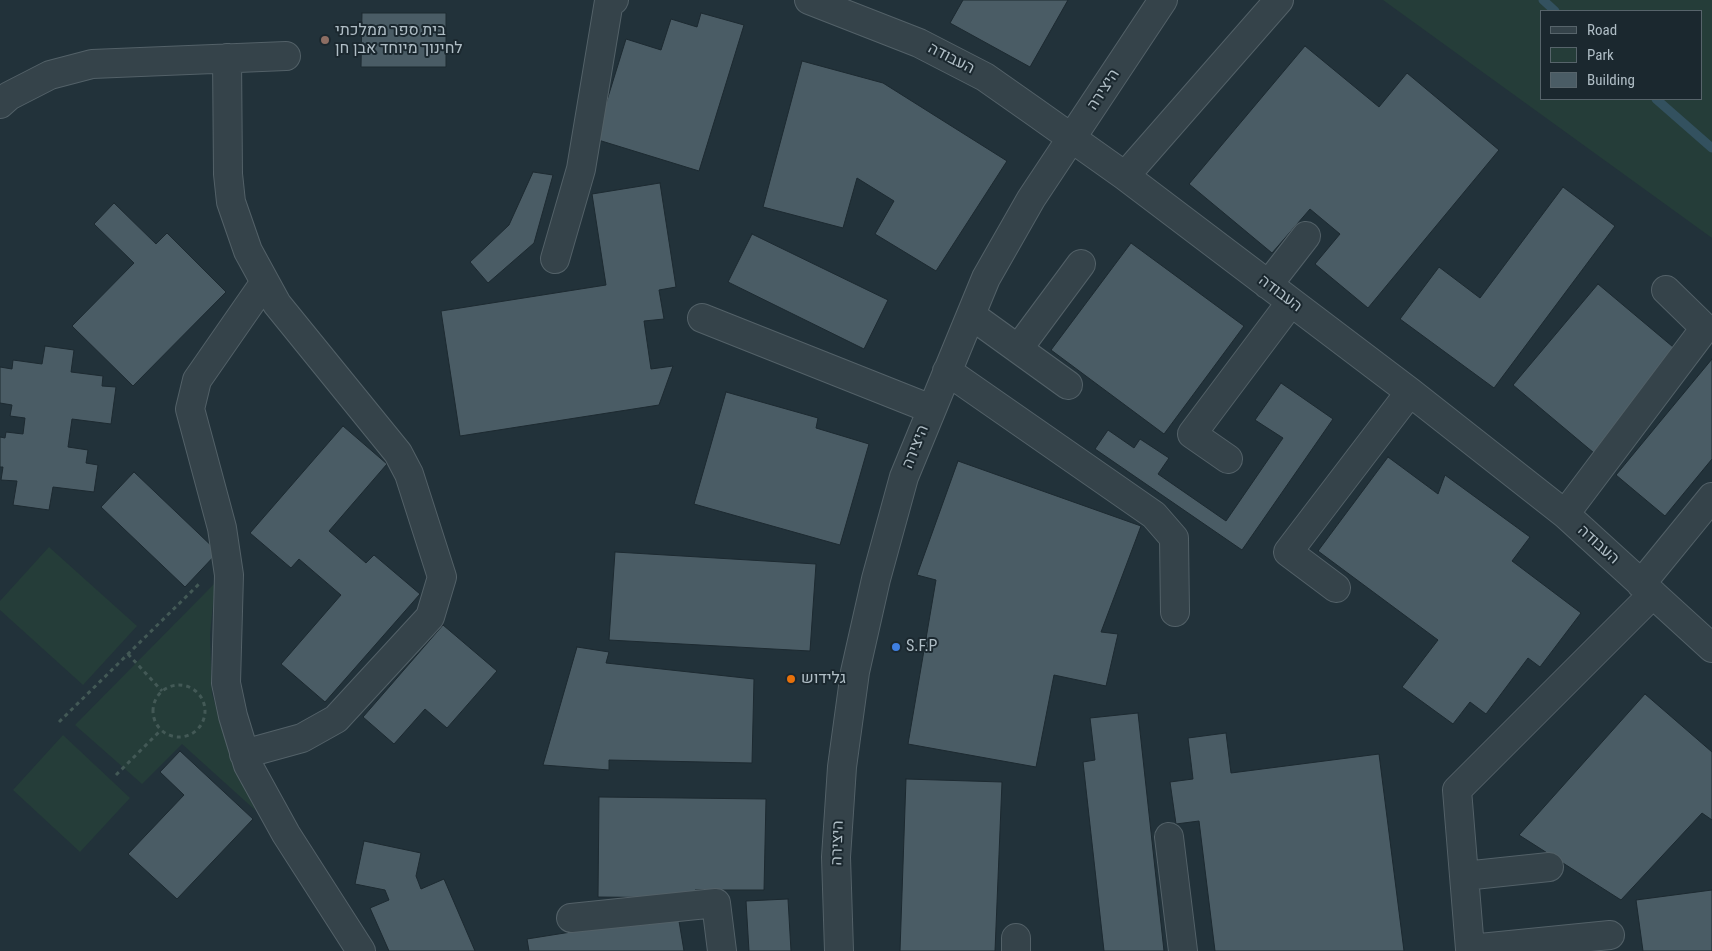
<!DOCTYPE html>
<meta charset="utf-8">
<style>
body{margin:0}
#map{position:relative;width:1712px;height:951px;overflow:hidden;background:#22323a;font-family:"Roboto Condensed",sans-serif}
canvas{display:block}
.legend{position:absolute;left:1540px;top:10px;width:162px;height:90px;box-sizing:border-box;background:#1b282f;border:1px solid #57646b;margin:0;padding:6px 9px;list-style:none;font-size:15px;color:#b0bec6}
.legend li{display:flex;align-items:center;gap:10px;height:25px}
.legend b{width:25px;border:1px solid #57646b}
</style>
<div id="map">
<canvas width="1712" height="951"></canvas>
<ul class="legend">
<li><b style="height:6px;background:#35434a"></b>Road</li>
<li><b style="height:14px;background:#253d39"></b>Park</li>
<li><b style="height:14px;background:#4a5c65"></b>Building</li>
</ul>
</div>
<script>
const g = document.querySelector('canvas').getContext('2d');
g.lineJoin = 'round';
function paint(path, color) { g.fillStyle = color; g.fill(path, 'evenodd'); }
const poly = rows => new Path2D(rows.map(r => 'M' + r).join(''));
function stroke(path, color, width, dash) { g.strokeStyle = color; g.lineWidth = width; g.lineCap = dash ? 'butt' : 'round'; g.setLineDash(dash || []); g.stroke(path); }
function drawText(font, color, halo, rows, align = 'center') {
  g.font = font + ' "Roboto Condensed",Heebo,sans-serif'; g.lineWidth = 4; g.setLineDash([]); g.textBaseline = 'middle'; g.strokeStyle = halo; g.fillStyle = color; for (const [text, x, y, turn = 0] of rows) {
    g.save(); g.translate(x, y); g.rotate((+turn || 0) * Math.PI / 180); g.textAlign = isNaN(turn) ? turn : align; if (halo) g.strokeText(text, 0, 0); g.fillText(text, 0, 0); g.restore();
  }
}
paint(poly([
 [1383,0,1712,0,1712,238],
 [1541,11,1701,11,1701,99,1541,99],
 [49,547,137,626,83,685,0,610,0,601],
 [215,583,210,635,212,694,225,735,255,810,182,744,142,784,75,725],
 [63,735,130,798,80,852,13,790]
]), '#253d39');
stroke(poly([
 [1543,0,1555,11],
 [1656,99,1712,148]
]), '#33515f', 9);
const building = poly([
 [963,0,1068,0,1030,67,950,23,963,0],
 [362,13,446,13,446,67,361,67,362,13],
 [701,13,744,25,699,171,595,139,626,39,661,50,671,19,697,27,701,13],
 [1305,46,1379,107,1407,73,1499,150,1368,308,1315,264,1340,234,1310,209,1272,253,1189,184,1305,46],
 [802,61,883,83,1007,161,936,271,875,234,894,201,857,178,843,228,763,207,802,61],
 [533,172,553,175,534,243,488,283,470,262,509,225,533,172],
 [660,183,676,287,659,290,664,319,644,321,651,369,673,366,659,405,460,436,441,311,606,285,592,194,660,183],
 [1563,187,1615,226,1494,388,1400,319,1439,267,1480,298,1563,187],
 [114,203,156,244,167,233,226,292,133,386,72,326,134,263,94,224,114,203],
 [752,234,888,300,864,349,728,282,752,234],
 [1131,243,1244,326,1164,434,1051,350,1131,243],
 [1598,284,1679,352,1594,453,1513,385,1598,284],
 [45,346,74,350,71,372,103,376,102,386,116,387,111,424,72,419,68,447,88,450,86,463,98,465,94,492,53,487,49,510,13,505,17,481,1,480,3,467,0,467,0,437,5,438,6,432,23,434,25,418,10,416,12,405,0,403,0,367,12,369,13,360,42,364,45,346],
 [1712,359,1712,459,1665,516,1616,475,1712,359],
 [1281,383,1333,419,1242,550,1095,449,1108,430,1134,448,1140,439,1169,458,1158,474,1226,521,1283,438,1255,420,1281,383],
 [726,392,818,418,816,428,869,444,840,545,694,504,726,392],
 [343,426,387,464,329,531,366,563,374,555,420,594,325,702,281,664,341,595,299,559,291,568,250,533,343,426],
 [1388,457,1438,494,1445,475,1530,537,1512,561,1581,613,1540,667,1528,658,1486,714,1470,702,1453,724,1402,687,1438,640,1318,551,1388,457],
 [958,461,1141,526,1101,632,1118,634,1106,686,1054,675,1036,767,908,744,936,580,917,575,958,461],
 [134,472,218,552,185,587,101,507,134,472],
 [615,552,816,564,810,651,609,640,615,552],
 [443,625,497,671,447,728,425,709,394,744,363,717,443,625],
 [577,647,609,652,606,663,754,679,752,763,609,760,609,770,543,765,577,647],
 [1645,694,1712,752,1712,820,1702,813,1621,900,1519,835,1645,694],
 [1138,713,1164,951,1104,951,1083,762,1095,760,1090,718,1138,713],
 [1226,733,1231,773,1379,754,1404,951,1215,951,1199,821,1176,824,1170,782,1193,779,1188,738,1226,733],
 [180,751,253,819,177,899,128,854,184,795,160,772,180,751],
 [906,779,1002,782,995,951,900,951,906,779],
 [599,797,766,799,764,890,695,890,695,898,598,897,599,797],
 [364,841,421,853,416,876,421,889,444,879,475,951,389,951,370,908,389,900,385,890,355,884,364,841],
 [1712,890,1712,951,1643,951,1636,900,1712,890],
 [788,899,791,951,749,951,746,901,788,899],
 [678,915,684,951,529,951,527,939,678,915]
]);
paint(building, '#4a5c65');
stroke(building, '#1d2a31', 1);
const minor = poly([
 [809,0,919,43,985,77,1032,110,1125,176,1410,392,1565,514,1712,648],
 [227,58,228,174,231,202,248,251,277,304,398,453,409,474,442,577,430,617,336,719,302,738,244,754],
 [0,104,9,96,50,75,92,64,286,56],
 [1125,176,1279,0],
 [555,259,581,169,609,1,614,0],
 [265,282,197,380,190,409,222,528,229,575,226,683,233,716,248,765,286,834,361,951],
 [1268,285,1306,236],
 [971,315,1068,385],
 [702,318,931,409],
 [1018,349,1081,264],
 [947,371,1154,515,1174,538,1175,612],
 [1228,459,1192,434,1291,302],
 [1565,514,1705,328,1666,290],
 [1641,584,1712,497],
 [1336,588,1288,552,1410,392],
 [1169,837,1183,951],
 [1464,876,1549,867],
 [571,918,716,903,722,951],
 [1610,935,1470,949,1457,790,1653,594],
 [1016,938,1016,951],
 [839,951,836,857,842,767,855,672,876,579,904,477,986,278,1031,199,1163,0]
]);
stroke(minor, '#536168', 30);
stroke(poly([
 [128,654,162,691],
 '153 711a26 26 0 1 1 52 0a26 26 0 1 1-52 0Z',
 [59,722,199,584],
 [116,775,161,730]
]), '#435956', 3, [4, 4]);
stroke(minor, '#35434a', 28);
for (const [x, y, r, color] of [
 [325,40,5,"#8d6e63"],
 [896,647,5,"#3f7fe0"],
 [791,679,5,"#e8710a"]
]) { const dot = new Path2D(); dot.arc(x, y, r, 0, 2 * Math.PI); g.fillStyle = color; g.fill(dot); stroke(dot, '#1b282f', 2); }
drawText('16px', '#b0bec6', '#1b282f', [
 ["בית ספר ממלכתי",335,31],
 ["לחינוך מיוחד אבן חן",335,49],
 ["S.F.P",906,647],
 ["גלידוש",801,679]
], 'left');
drawText('16px', '#b0bec6', '#1b282f', [
 ["העבודה",951,59,27],
 ["היצירה",1104,90,-57],
 ["העבודה",1280,294,37],
 ["היצירה",916,447,-68],
 ["העבודה",1598,545,42],
 ["היצירה",838,843,-88]
]);
</script>
